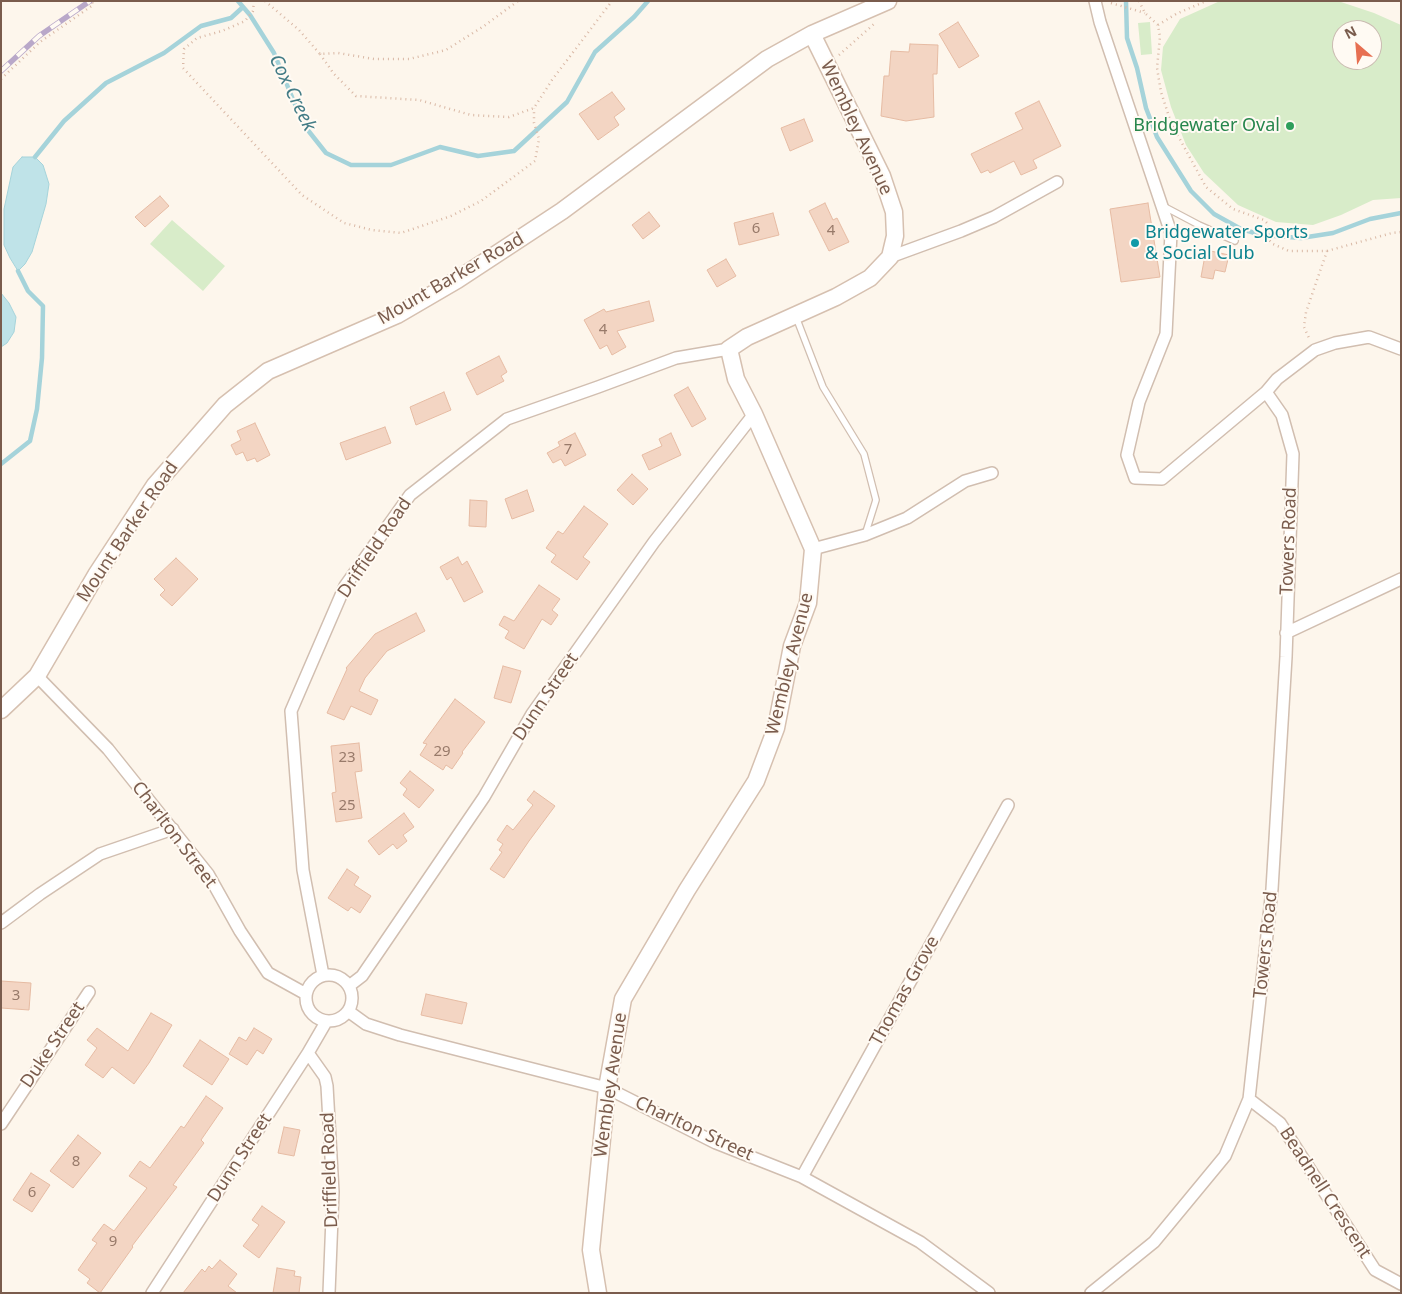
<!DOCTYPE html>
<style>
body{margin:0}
#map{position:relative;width:1402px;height:1294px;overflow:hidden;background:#fdf6ec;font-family:"Noto Sans",sans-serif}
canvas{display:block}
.frame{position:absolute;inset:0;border:2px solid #7a5c4d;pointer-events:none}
.north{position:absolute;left:1332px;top:20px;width:50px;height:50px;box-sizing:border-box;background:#fffaf3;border:1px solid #cabbb1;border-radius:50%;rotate:333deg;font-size:14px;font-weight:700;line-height:20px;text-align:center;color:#7a5c4d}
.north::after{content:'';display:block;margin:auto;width:18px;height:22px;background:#e76f51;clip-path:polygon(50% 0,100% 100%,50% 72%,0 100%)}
</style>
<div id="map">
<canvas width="1402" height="1294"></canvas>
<div class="frame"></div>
<div class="north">N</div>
</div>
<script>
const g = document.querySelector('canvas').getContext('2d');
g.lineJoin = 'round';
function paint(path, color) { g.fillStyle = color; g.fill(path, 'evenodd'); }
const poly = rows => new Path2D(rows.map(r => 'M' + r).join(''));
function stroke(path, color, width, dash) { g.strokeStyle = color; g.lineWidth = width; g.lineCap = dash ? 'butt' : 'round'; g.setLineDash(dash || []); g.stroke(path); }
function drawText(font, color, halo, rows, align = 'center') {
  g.font = font + ' "Noto Sans",sans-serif'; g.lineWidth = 4; g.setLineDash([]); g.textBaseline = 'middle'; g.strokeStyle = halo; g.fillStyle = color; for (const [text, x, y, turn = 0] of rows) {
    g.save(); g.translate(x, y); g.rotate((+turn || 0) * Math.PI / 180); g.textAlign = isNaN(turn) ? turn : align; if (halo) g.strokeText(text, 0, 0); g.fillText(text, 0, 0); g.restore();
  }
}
paint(poly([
 [1220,1,1338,1,1374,13,1401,25,1401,198,1373,200,1341,215,1313,225,1276,222,1238,205,1204,173,1186,145,1171,107,1161,70,1163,47,1180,19],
 [1342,30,1372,30,1372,60,1342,60],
 [1150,22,1152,54,1141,55,1138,23],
 [172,220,225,266,203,291,150,244]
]), '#d8ecc9');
const water = poly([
 [22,157,35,157,43,165,49,184,46,204,32,252,25,264,18,271,10,258,4,245,4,209,13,167,22,157],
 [1,293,9,303,16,317,14,332,7,343,1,347,1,293]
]);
paint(water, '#bfe3e8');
stroke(water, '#a5d3da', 1);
stroke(poly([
 [238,1,250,15,274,53,303,124,326,153,351,165,391,165,440,147,478,156,514,151,567,102,595,52,634,17,648,1],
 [1126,1,1127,38,1137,68,1146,108,1157,137,1191,191,1214,214,1241,229,1262,235,1301,238,1333,233,1370,219,1401,213],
 [35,157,64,121,106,83,164,53,201,26,231,18,243,7],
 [1,464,30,441,37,409,42,358,43,306,28,291,18,271]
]), '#a5d3da', 4.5);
const building = poly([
 [958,22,979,56,959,68,939,34,958,22],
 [910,44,938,45,937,74,933,74,934,117,906,121,881,116,884,76,889,76,891,51,909,52,910,44],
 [612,92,625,109,614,117,619,125,598,140,579,114,612,92],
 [1039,101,1061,146,1033,160,1037,168,1021,175,1014,161,990,173,988,170,981,173,971,154,1023,129,1015,113,1039,101],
 [804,119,813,141,790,151,781,128,804,119],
 [160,196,169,206,145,227,135,217,160,196],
 [825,203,833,220,837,218,849,242,829,251,809,211,825,203],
 [1148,203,1160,277,1121,282,1110,209,1148,203],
 [649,212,660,226,643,239,632,225,649,212],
 [773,213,779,235,739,245,734,223,773,213],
 [1206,250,1229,255,1225,272,1215,270,1213,279,1201,277,1206,250],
 [726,259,736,276,717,287,707,270,726,259],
 [649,301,654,321,617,331,626,347,612,355,607,345,600,349,584,320,604,309,606,312,649,301],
 [499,356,507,372,501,376,504,381,477,395,466,373,499,356],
 [688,387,706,419,692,427,674,395,688,387],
 [444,392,451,410,416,425,410,407,444,392],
 [255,423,270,455,257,462,255,458,247,461,243,452,236,455,231,445,241,440,237,431,255,423],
 [385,427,391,443,346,460,340,443,385,427],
 [575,433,586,455,565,466,561,459,553,463,547,453,560,446,558,442,575,433],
 [671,433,681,455,649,470,642,455,662,446,659,439,671,433],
 [632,474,648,489,633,505,617,490,632,474],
 [527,490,534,511,512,519,505,499,527,490],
 [470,500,487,501,486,527,469,526,470,500],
 [584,506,608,524,583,557,590,562,577,580,551,562,556,555,546,548,558,531,563,534,584,506],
 [458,557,462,565,467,561,483,592,464,602,451,577,447,580,440,567,458,557],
 [176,558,198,579,172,606,160,595,165,590,154,579,176,558],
 [539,585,560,599,552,610,558,615,551,625,542,619,524,649,505,638,509,631,499,625,504,616,514,621,539,585],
 [416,613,425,631,387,651,365,678,359,691,378,700,371,715,351,706,344,720,327,713,347,669,346,668,375,634,416,613],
 [503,666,521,671,511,703,494,698,503,666],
 [455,699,485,722,462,752,463,753,452,769,446,765,443,770,420,755,427,744,423,743,455,699],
 [359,743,362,771,355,772,362,818,336,822,332,793,336,792,331,746,359,743],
 [410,771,434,790,419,808,403,795,407,789,400,783,410,771],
 [534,791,555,806,529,841,504,878,490,869,502,852,499,850,503,844,497,840,507,825,513,830,533,805,527,800,534,791],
 [404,813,414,827,403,835,407,841,397,849,393,844,379,855,368,841,404,813],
 [347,869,359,877,354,885,371,896,360,913,351,907,348,911,328,898,347,869],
 [1,981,31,983,29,1010,1,1008,1,981],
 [426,994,467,1003,462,1024,421,1015,426,994],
 [151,1013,172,1025,149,1063,134,1084,112,1067,103,1078,85,1065,97,1048,87,1040,97,1028,128,1051,151,1013],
 [254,1028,272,1039,263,1054,257,1050,247,1065,229,1054,239,1037,246,1041,254,1028],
 [200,1040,229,1059,212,1085,183,1066,200,1040],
 [206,1096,223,1108,201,1140,204,1143,173,1185,177,1187,132,1246,133,1247,100,1293,87,1283,90,1279,78,1270,97,1243,92,1240,104,1224,114,1231,147,1188,129,1176,140,1161,150,1168,181,1126,184,1128,206,1096],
 [284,1127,300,1130,294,1156,278,1153,284,1127],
 [78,1135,101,1153,73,1188,50,1171,78,1135],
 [31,1173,50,1185,32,1212,13,1200,31,1173],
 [262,1206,285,1222,259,1258,243,1246,259,1225,252,1220,262,1206],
 [220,1260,237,1274,228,1286,237,1293,183,1293,202,1269,205,1272,209,1266,212,1269,220,1260],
 [277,1268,295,1271,294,1276,301,1277,299,1293,273,1293,277,1268]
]);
paint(building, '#f3d5c3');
stroke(building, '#e6bba3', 1);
const lane = poly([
 [1163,206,1199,225,1235,241],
 [796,317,823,387,864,454,876,500,865,535]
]);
const street = poly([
 [890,257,961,231,994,217,1057,182],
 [1266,392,1277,379,1315,350,1335,343,1369,337,1401,349],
 [813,549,865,535,907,518,965,481,992,473],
 [1286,633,1401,579],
 [37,676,108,749,208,874,240,931,268,973,306,994],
 [1,923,40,894,100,854,173,829],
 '306 998a23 23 0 1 1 46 0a23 23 0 1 1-46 0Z',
 [323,975,303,870,291,711,345,586,410,495,507,419,598,387,676,358,729,349],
 [349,986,362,976,484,797,532,714,654,542,754,414],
 [348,1011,366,1024,400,1035,607,1088,716,1143,802,1177,920,1242,989,1293],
 [308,1053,325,1077,327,1086,333,1192,329,1293],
 [1249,1099,1280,1123,1375,1270,1401,1284],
 [1,1124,89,992],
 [802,1177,1008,805],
 [152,1293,308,1053,326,1022],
 [1091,1293,1154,1242,1225,1156,1249,1099,1272,889,1286,657,1293,454,1282,415,1266,392,1162,479,1135,478,1127,455,1139,402,1166,334,1171,233,1100,22,1095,1]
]);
const secondary = poly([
 [1,710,37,676,96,575,155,485,225,405,268,371,397,315,457,280,562,211,767,59,812,34,888,1],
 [598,1293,591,1250,607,1088,623,999,687,890,756,781,776,728,792,646,808,603,813,549,754,414,736,379,729,349,747,337,836,297,870,278,890,257,895,236,894,212,882,176,812,34]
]);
stroke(lane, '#d1beb0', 8);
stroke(street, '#d1beb0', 14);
stroke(secondary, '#d6c0b0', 19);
stroke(poly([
 [254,1,253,11,245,21,222,31,197,38,184,49,183,68,302,195,344,223,372,230,401,233,451,216,481,201,535,161,539,139,534,123,534,108],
 [265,1,299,30,320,54,338,53,374,59,409,59,446,50,484,26,518,1],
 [1139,1,1145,13,1158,25,1160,37,1157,68,1161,92,1171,123,1206,187,1233,209,1264,220,1268,224,1268,239,1273,244,1289,251,1327,251,1306,312,1304,327,1310,340],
 [1111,3,1145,13],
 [1158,25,1176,14,1206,1],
 [320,54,334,74,356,96,419,100,471,115,509,117,534,108,552,80,612,1],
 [839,55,874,24],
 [1,79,40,42,93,5,92,1],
 [1327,251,1392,233,1401,232]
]), '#d9b8a5', 2.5, [1, 4]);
stroke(lane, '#fff', 5.5);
stroke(street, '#fff', 11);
stroke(secondary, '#fff', 16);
const rail = poly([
 [1,71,39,36,90,1]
]);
stroke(rail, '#b9a8c9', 5.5);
stroke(rail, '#fffaf3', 4, [11]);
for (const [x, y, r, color] of [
 [1290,126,5,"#2e9e5b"],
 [1135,243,5,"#0f9aa8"]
]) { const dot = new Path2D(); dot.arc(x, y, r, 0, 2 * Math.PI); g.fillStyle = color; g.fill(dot); stroke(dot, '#fffaf3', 2); }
drawText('15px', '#987a6a', null, [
 ["6",756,229],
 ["4",831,231],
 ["4",603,330],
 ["7",568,450],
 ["29",442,752],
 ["23",347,758],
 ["25",347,806],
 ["3",16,996],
 ["8",76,1162],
 ["6",32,1193],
 ["9",113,1242]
]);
drawText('18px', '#27864d', '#fffaf3', [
 ["Bridgewater Oval",1280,126]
], 'right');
drawText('18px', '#7a5c4d', '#fffaf3', [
 ["Wembley Avenue",856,128,65],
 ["Mount Barker Road",451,279,-30],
 ["Mount Barker Road",128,532,-56],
 ["Towers Road",1289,541,-88],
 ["Driffield Road",375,548,-56],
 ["Wembley Avenue",790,664,-76],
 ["Dunn Street",546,697,-56],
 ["Charlton Street",174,835,53],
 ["Towers Road",1266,945,-84],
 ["Thomas Grove",905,991,-61],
 ["Duke Street",53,1045,-56],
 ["Wembley Avenue",611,1085,-82],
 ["Charlton Street",694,1129,25],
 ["Dunn Street",240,1158,-57],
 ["Driffield Road",330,1170,-92],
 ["Beadnell Crescent",1325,1193,57]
]);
drawText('18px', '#0d838f', '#fffaf3', [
 ["Bridgewater Sports",1145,233],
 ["& Social Club",1145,254]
], 'left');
drawText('italic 19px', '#437c86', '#fffaf3', [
 ["Cox Creek",292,93,64]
]);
</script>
